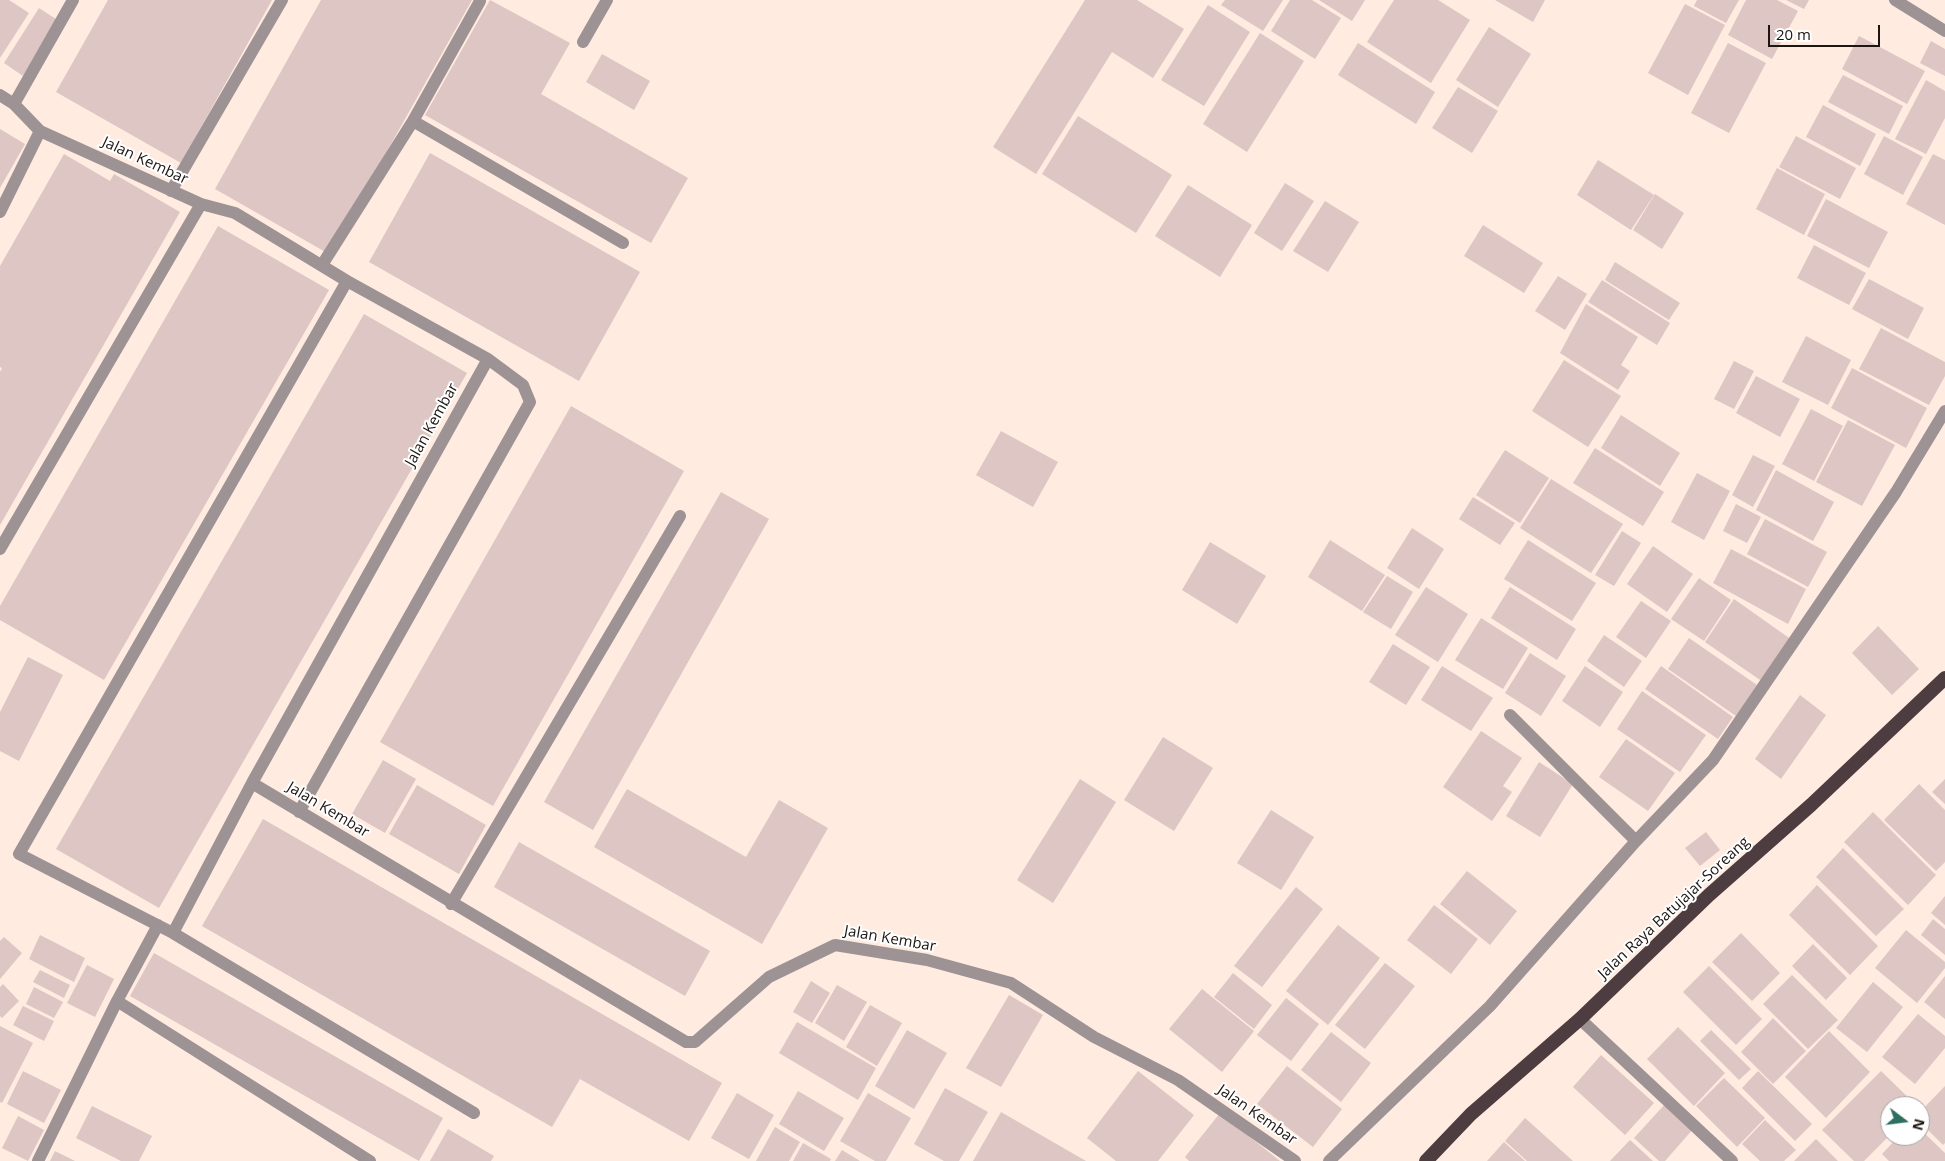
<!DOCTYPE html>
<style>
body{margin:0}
#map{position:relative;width:1945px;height:1161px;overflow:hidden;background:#ffebdf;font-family:"Open Sans",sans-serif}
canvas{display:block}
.north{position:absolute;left:1880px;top:1096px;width:50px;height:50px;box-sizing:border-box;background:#fff;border:1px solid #a4a1a0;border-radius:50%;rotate:105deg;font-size:14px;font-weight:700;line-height:20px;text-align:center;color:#1c1511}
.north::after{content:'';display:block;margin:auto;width:18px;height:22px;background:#2d7061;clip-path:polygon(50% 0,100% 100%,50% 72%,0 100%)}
.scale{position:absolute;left:1768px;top:25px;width:112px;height:22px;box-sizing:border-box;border:2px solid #1c1511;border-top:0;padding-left:6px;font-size:15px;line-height:18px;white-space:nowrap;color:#1c1511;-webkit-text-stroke:4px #fff;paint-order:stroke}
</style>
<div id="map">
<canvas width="1945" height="1161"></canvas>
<div class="north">N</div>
<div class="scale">20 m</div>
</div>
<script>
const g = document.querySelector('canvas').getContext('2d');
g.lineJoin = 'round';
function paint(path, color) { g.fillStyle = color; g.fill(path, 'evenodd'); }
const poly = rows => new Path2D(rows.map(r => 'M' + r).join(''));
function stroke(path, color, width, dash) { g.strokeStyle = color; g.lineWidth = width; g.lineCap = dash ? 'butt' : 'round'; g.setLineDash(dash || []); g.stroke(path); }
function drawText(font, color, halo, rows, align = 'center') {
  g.font = font + ' "Open Sans",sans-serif'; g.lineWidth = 4; g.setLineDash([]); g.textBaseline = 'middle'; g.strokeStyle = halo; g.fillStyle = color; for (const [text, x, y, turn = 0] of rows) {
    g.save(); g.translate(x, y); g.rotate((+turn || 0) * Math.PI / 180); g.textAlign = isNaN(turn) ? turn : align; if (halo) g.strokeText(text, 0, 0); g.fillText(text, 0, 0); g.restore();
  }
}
paint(poly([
 [0,0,9,0,29,13,0,58],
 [108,0,272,0,181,163,56,92],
 [321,0,472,0,329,254,215,189],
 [490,0,570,43,541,94,688,178,651,243,425,115],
 [1085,0,1137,0,1184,29,1153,78,1112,52,1036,174,993,147],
 [1225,0,1283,0,1263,31,1221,5],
 [1290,0,1312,0,1341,18,1315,59,1271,31],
 [1319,0,1365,0,1352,21],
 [1394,0,1438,0,1470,20,1431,83,1367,42],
 [1495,0,1545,0,1533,22],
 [1697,0,1739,0,1726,23,1694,6],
 [1746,0,1777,0,1798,11,1772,59,1728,35],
 [1786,0,1809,0,1804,9],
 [1685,4,1725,25,1688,95,1648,73],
 [1208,5,1250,32,1204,106,1161,80],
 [39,8,59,21,23,76,4,63],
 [1489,27,1531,54,1498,107,1456,80],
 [1260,33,1304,61,1247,152,1203,124],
 [1859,36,1925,71,1907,104,1842,69],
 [1931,41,1945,49,1945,76,1920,63],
 [1358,43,1435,92,1416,124,1338,75],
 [1728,43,1766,63,1729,133,1691,113],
 [602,54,650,81,634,110,586,82],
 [1843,75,1903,106,1889,134,1828,102],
 [1926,80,1945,91,1945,118,1926,154,1895,139],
 [1458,87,1498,111,1472,153,1432,128],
 [1823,105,1876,134,1860,166,1806,137],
 [1078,116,1172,175,1136,233,1042,174],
 [0,129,25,144,0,188],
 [1796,136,1856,168,1840,199,1779,167],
 [1884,136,1923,157,1903,195,1864,174],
 [430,153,640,272,579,381,369,262],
 [64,154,110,181,114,174,180,212,0,525,0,372,2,368,0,367,0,266],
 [1933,154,1945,160,1945,225,1906,204],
 [1598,160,1654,195,1631,230,1577,195],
 [1777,168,1825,194,1804,235,1756,209],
 [1285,183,1314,201,1282,251,1254,233],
 [1188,185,1252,225,1220,277,1155,236],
 [1655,194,1684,213,1662,249,1633,230],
 [1826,199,1888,232,1869,268,1807,236],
 [1325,201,1359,222,1328,272,1293,251],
 [1483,225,1543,263,1524,293,1464,256],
 [218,226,329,290,104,680,0,620,0,606],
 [1814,245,1866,273,1849,305,1797,278],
 [1615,262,1680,303,1669,320,1605,280],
 [1558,276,1587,294,1565,330,1535,311],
 [1869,279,1924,308,1908,339,1852,309],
 [1602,280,1670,323,1657,345,1588,302],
 [1586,304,1638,337,1621,365,1630,371,1618,390,1560,353],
 [364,314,467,373,159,908,56,849],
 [1881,328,1945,362,1945,376,1929,405,1859,369],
 [1806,336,1851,360,1828,405,1782,382],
 [1564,360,1621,396,1588,447,1532,411],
 [1734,361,1754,371,1734,409,1714,399],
 [1852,368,1927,408,1906,448,1831,408],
 [1756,376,1800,399,1780,437,1736,413],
 [571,406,684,471,493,806,380,742],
 [1811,409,1843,426,1814,481,1782,464],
 [1621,415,1680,453,1660,486,1601,448],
 [1848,420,1895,445,1862,506,1816,482],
 [1001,431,1058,462,1033,507,976,475],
 [1595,448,1664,492,1643,526,1573,483],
 [1505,450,1549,478,1520,523,1476,495],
 [1753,455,1775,466,1753,507,1732,495],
 [1776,470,1834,502,1813,541,1756,510],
 [1697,473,1730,491,1704,540,1671,522],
 [1551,479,1623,524,1591,573,1520,528],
 [721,492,769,519,593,830,544,802],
 [1473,497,1515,523,1500,545,1459,519],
 [1736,504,1761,517,1747,543,1723,531],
 [1765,519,1827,552,1808,587,1747,554],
 [1412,528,1444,549,1419,589,1387,568],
 [1622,531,1641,543,1614,586,1595,575],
 [1330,540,1385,575,1362,611,1308,577],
 [1528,540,1596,583,1572,621,1504,579],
 [1210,542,1266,576,1237,624,1182,590],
 [1653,546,1693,574,1667,612,1627,584],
 [1731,549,1806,589,1788,624,1713,583],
 [1387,576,1413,592,1391,629,1363,612],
 [1699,578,1731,600,1704,641,1671,619],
 [1426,587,1468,614,1438,662,1395,635],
 [1510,587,1576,629,1557,660,1491,618],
 [1734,599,1792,640,1763,682,1705,642],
 [1641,601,1671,621,1646,658,1616,637],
 [1481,618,1528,648,1503,689,1455,660],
 [1878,626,1919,669,1892,695,1852,653],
 [1604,635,1642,661,1624,687,1587,661],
 [1689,638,1757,685,1736,716,1668,669],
 [1393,644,1430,667,1406,705,1369,682],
 [1530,653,1566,676,1541,716,1505,693],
 [28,657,63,675,19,761,0,751,0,712],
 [1442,666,1493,698,1471,731,1421,700],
 [1585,666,1623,692,1600,727,1562,701],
 [1661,666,1733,717,1718,739,1645,689],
 [1642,691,1706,735,1680,772,1617,729],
 [1800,695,1826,715,1781,779,1755,759],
 [1481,731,1522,758,1503,786,1512,792,1492,821,1443,787],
 [1163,737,1213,768,1174,831,1124,800],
 [1626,739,1675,773,1648,811,1599,777],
 [383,760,416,779,385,833,352,814],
 [1539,762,1573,784,1540,837,1506,816],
 [1080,779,1116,802,1053,903,1017,880],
 [1945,779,1945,804,1932,792],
 [1919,784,1945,810,1945,862,1936,871,1884,820],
 [417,785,486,825,459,874,389,834],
 [627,789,746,857,779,800,828,828,762,944,594,847],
 [1271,810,1314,837,1281,890,1237,863],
 [1873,812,1936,875,1908,905,1844,842],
 [263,819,722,1083,689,1141,580,1079,552,1127,202,926],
 [1706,832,1720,850,1700,866,1685,848],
 [519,842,710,951,685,996,494,887],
 [1843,848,1904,909,1876,936,1816,877],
 [1467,871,1517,911,1490,945,1440,904],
 [1817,885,1878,946,1850,975,1789,915],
 [1296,887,1323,909,1262,987,1234,966],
 [1945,896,1945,925,1931,913],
 [1434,905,1478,939,1451,974,1407,940],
 [1933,919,1945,929,1945,955,1921,935],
 [1338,925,1380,958,1328,1025,1286,991],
 [1906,930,1945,962,1945,968,1917,1003,1875,968],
 [1741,933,1780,973,1752,1001,1712,962],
 [40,935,85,958,74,982,29,959],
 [4,937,22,953,0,979,0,941],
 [1813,944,1847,978,1826,1000,1792,966],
 [154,953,443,1118,419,1161,130,996],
 [1385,963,1415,986,1365,1049,1335,1025],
 [87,965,114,979,95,1017,67,1003],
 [1709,966,1762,1019,1736,1045,1683,992],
 [40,970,70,985,64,998,33,982],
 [1233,973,1272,1005,1254,1029,1214,997],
 [1792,975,1838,1020,1808,1049,1763,1004],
 [1945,976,1945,1019,1924,1002],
 [811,981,830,993,812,1023,793,1012],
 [1873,982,1903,1007,1867,1052,1836,1028],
 [3,984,19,1001,2,1018,0,1016,0,987],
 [837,985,867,1002,844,1041,815,1023],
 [34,987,63,1002,54,1018,26,1004],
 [1202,989,1254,1031,1222,1072,1169,1029],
 [1009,995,1043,1015,1001,1087,966,1068],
 [1286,998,1319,1024,1291,1061,1257,1035],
 [870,1005,902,1023,877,1066,846,1047],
 [23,1006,54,1021,44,1041,13,1025],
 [1918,1014,1945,1036,1945,1048,1915,1084,1882,1057],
 [1773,1018,1806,1051,1773,1084,1741,1052],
 [797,1022,876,1068,858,1100,779,1053],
 [0,1026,33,1043,2,1103,0,1102],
 [1678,1027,1725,1073,1694,1106,1647,1059],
 [907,1030,947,1053,914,1109,875,1086],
 [1711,1030,1751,1069,1739,1080,1700,1041],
 [1829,1031,1870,1072,1826,1118,1785,1077],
 [1331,1032,1371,1063,1341,1102,1301,1070],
 [1601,1055,1654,1103,1625,1135,1573,1087],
 [1287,1066,1342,1109,1313,1147,1257,1104],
 [23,1071,61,1090,44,1123,7,1104],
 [1138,1071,1194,1115,1158,1161,1116,1161,1087,1138],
 [1758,1071,1812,1124,1795,1141,1742,1088],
 [1881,1071,1917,1106,1890,1106,1890,1135,1864,1161,1854,1161,1822,1130],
 [1724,1078,1765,1118,1737,1147,1696,1106],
 [1945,1086,1945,1143,1943,1145,1920,1122,1920,1112],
 [945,1088,988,1112,959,1161,944,1161,914,1144],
 [798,1091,844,1118,824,1151,779,1124],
 [737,1093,774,1115,749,1159,711,1138],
 [868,1093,911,1118,886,1161,875,1161,840,1141],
 [1666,1103,1694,1128,1665,1161,1659,1161,1634,1138],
 [92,1106,152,1136,139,1161,121,1161,76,1138],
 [1001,1112,1086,1161,973,1161],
 [1220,1113,1280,1161,1189,1161,1185,1157],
 [18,1116,44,1130,28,1161,2,1148],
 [1525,1118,1573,1161,1527,1161,1505,1141],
 [1765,1120,1796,1150,1784,1161,1760,1161,1742,1144],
 [775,1127,800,1142,789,1161,756,1161],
 [448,1129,494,1156,491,1161,430,1161],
 [1920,1129,1945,1153,1945,1161,1889,1161,1882,1154,1899,1136,1920,1136],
 [1816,1139,1838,1161,1794,1161],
 [1630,1140,1653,1161,1610,1161],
 [1504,1142,1525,1161,1487,1161],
 [803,1143,831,1159,830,1161,793,1161],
 [842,1150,860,1161,835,1161],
 [55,1151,75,1161,50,1161]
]), '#ddc6c3');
stroke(poly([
 [583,42,607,0],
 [0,95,14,104,40,131,201,204,235,213,347,281,488,359,252,783,686,1042,695,1042,769,977,835,945,927,960,1011,983,1094,1037,1178,1080,1295,1161],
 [14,104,73,0],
 [413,121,623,243],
 [171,191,282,0],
 [0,212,40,131],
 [322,265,413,121,480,1],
 [0,549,201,204],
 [1510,715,1636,841],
 [252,783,173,933,474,1113],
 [299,812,530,402,523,385,488,359],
 [451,904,680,516],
 [173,933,19,854,347,281],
 [117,1001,370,1161],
 [1580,1019,1732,1161],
 [38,1161,117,1001,158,925],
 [1329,1161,1490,1006,1636,841,1713,760,1896,492,1945,411]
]), '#9d9395', 12);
stroke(poly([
 [1895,0,1945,31]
]), '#9d9395', 12);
stroke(poly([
 [1426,1161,1471,1114,1580,1019,1709,895,1811,805,1945,678]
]), '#4e3d40', 14);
drawText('15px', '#1c1511', '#fff', [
 ["Jalan Kembar",145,161,25],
 ["Jalan Kembar",432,425,-61],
 ["Jalan Kembar",328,810,31],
 ["Jalan Raya Batujajar-Soreang",1674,908,-43],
 ["Jalan Kembar",890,939,10],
 ["Jalan Kembar",1257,1115,35]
]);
</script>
